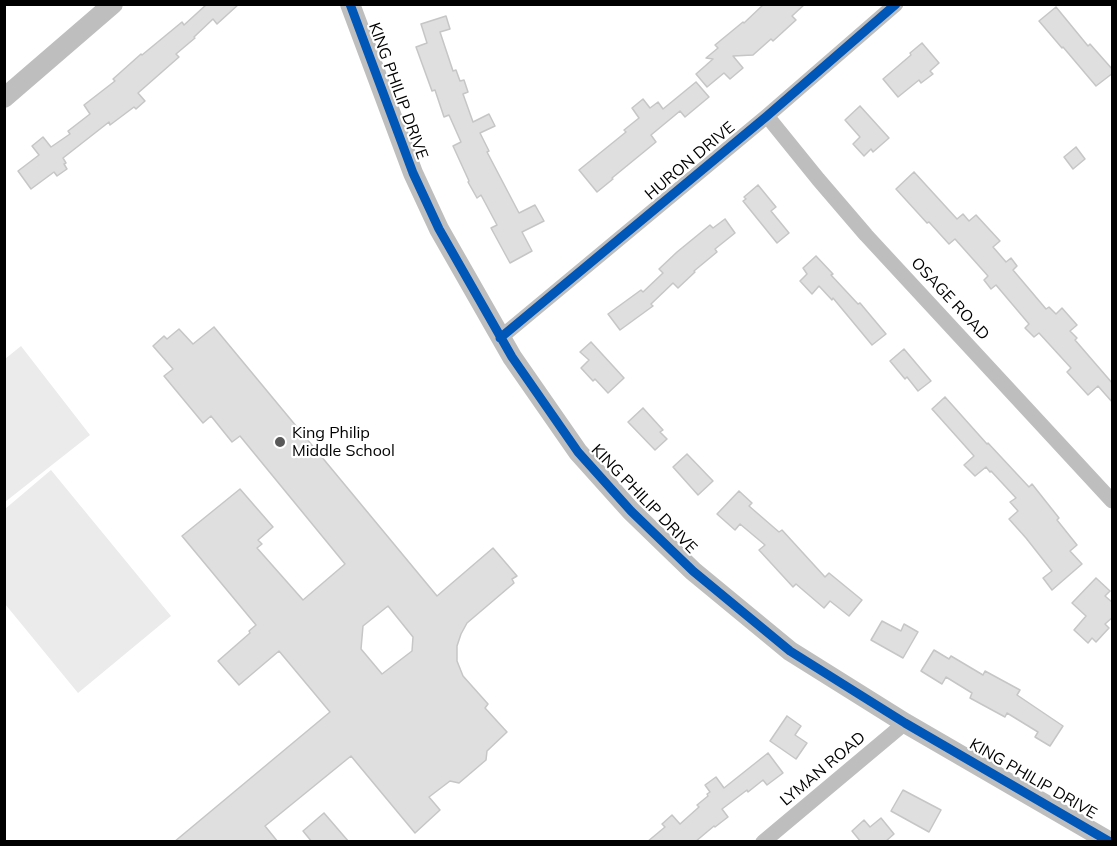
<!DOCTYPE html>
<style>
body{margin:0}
#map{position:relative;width:1117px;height:846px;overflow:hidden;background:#fff;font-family:Mulish,sans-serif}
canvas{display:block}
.frame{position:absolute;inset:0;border:6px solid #000;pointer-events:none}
</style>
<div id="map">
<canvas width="1117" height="846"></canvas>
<div class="frame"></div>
</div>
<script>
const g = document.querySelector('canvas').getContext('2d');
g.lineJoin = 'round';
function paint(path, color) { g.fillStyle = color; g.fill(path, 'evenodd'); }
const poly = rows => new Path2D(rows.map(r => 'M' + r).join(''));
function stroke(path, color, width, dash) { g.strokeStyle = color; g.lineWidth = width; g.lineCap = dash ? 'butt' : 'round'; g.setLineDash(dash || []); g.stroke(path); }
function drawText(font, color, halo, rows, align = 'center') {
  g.font = font + ' Mulish,sans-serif'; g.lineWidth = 4.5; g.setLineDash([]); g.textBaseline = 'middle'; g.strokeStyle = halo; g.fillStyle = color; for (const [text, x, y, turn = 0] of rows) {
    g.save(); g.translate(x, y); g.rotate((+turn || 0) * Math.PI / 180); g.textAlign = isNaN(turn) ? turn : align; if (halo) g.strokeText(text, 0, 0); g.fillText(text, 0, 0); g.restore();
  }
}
paint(poly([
 [21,346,90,435,5,502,5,359],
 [51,470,171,616,78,693,5,604,5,509]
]), '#ebebeb');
const building = poly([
 [207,4,239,4,217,24,213,19,194,37,195,38,176,54,179,57,138,93,145,101,136,109,134,107,110,125,109,122,63,158,66,163,64,164,67,169,57,176,54,172,31,189,18,171,39,155,32,146,43,137,51,147,70,134,68,131,90,114,84,105,115,81,113,79,141,54,142,55,182,22,184,25,207,4],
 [764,4,805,4,792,16,796,20,773,41,771,39,753,55,733,56,743,68,730,79,724,73,707,87,696,74,713,59,706,58,718,48,715,45,743,22,744,23,764,4],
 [1056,7,1088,46,1090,44,1113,70,1113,73,1096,86,1063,47,1062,48,1039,21,1056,7],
 [446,16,450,29,440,32,453,71,456,70,460,81,464,80,468,92,463,94,473,122,489,114,495,126,480,133,489,151,487,152,519,213,535,205,544,221,522,232,532,251,510,263,491,228,497,225,481,195,477,198,468,182,469,181,453,146,461,142,449,115,444,117,435,90,432,91,416,47,427,43,421,24,446,16],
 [922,43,939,63,930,71,933,74,921,83,919,80,898,97,883,79,911,55,910,53,922,43],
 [696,82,709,97,685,117,680,111,651,135,656,142,612,178,613,179,597,192,579,170,626,132,624,130,639,118,632,108,643,99,650,108,658,102,663,109,696,82],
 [860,106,889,138,873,152,871,149,864,156,853,144,860,137,845,120,860,106],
 [1076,147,1085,159,1073,169,1064,157,1076,147],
 [914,172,957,219,963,214,969,221,976,215,1000,241,993,247,1006,262,1011,258,1017,266,1013,270,1046,309,1049,307,1056,314,1062,308,1077,325,1070,331,1077,338,1075,340,1113,384,1113,403,1098,386,1088,395,1067,372,1071,368,1039,333,1034,337,1025,328,1029,324,996,285,991,289,984,280,988,276,955,239,949,244,929,222,927,223,896,189,914,172],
 [758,185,776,207,771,211,789,233,777,243,743,201,746,199,744,197,758,185],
 [725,219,735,233,715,249,717,252,694,271,695,272,678,288,673,283,651,304,653,306,620,330,608,314,641,290,643,292,663,273,659,269,677,252,710,225,713,228,725,219],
 [816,256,833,274,831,275,858,304,860,303,886,334,872,345,833,298,832,300,819,286,812,294,800,281,807,274,803,268,816,256],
 [214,327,437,596,493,548,517,576,512,579,514,583,467,623,461,634,457,646,457,661,463,676,488,704,485,708,507,732,487,751,486,760,459,783,450,781,429,797,440,810,415,833,351,756,265,826,278,842,174,842,330,712,279,651,239,685,218,661,250,633,249,631,256,625,182,536,240,489,273,527,258,540,262,544,257,548,303,600,345,564,240,436,232,442,211,416,203,423,164,376,173,369,153,346,164,336,167,339,179,329,193,344,214,327],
 [388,606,413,637,412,651,382,674,361,649,363,626,388,606],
 [591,342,624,378,608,393,595,379,593,381,581,368,589,360,580,352,591,342],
 [904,349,931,381,918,391,907,377,905,379,890,361,904,349],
 [945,397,987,444,988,443,1029,487,1032,484,1059,518,1057,520,1077,545,1070,551,1082,564,1052,590,1043,578,1052,571,1026,538,1009,519,1018,511,1010,502,1016,498,991,471,990,472,986,467,975,476,964,465,974,456,932,409,945,397],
 [643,408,663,430,660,432,667,439,655,450,628,422,643,408],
 [687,454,713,481,698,495,673,467,687,454],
 [739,491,752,503,749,506,779,532,782,530,825,577,829,573,862,600,849,616,830,601,824,608,796,584,793,587,759,550,765,545,740,524,735,530,717,514,739,491],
 [1096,578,1110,591,1105,596,1113,603,1113,617,1105,624,1109,628,1096,642,1092,638,1088,643,1074,630,1086,616,1072,603,1096,578],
 [882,621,901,631,904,624,918,632,903,658,871,640,882,621],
 [934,650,949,659,951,656,983,675,985,671,1020,690,1017,695,1063,726,1050,746,1035,737,1038,732,1007,713,1005,717,970,698,972,693,946,677,942,684,921,671,934,650],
 [787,716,801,726,795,735,807,743,796,759,770,741,787,716],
 [768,753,783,773,767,785,763,780,748,792,747,790,722,809,728,817,715,827,714,826,695,842,647,842,665,827,662,824,672,815,680,824,699,807,697,805,708,796,707,794,710,792,705,785,716,777,724,788,768,753],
 [903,790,941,810,929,832,891,811,903,790],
 [324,813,349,842,312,842,303,831,324,813],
 [881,818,894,834,885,842,861,842,852,831,864,820,870,827,881,818]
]);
paint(building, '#dfdfdf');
stroke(building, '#c6c6c6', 1.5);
stroke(poly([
 [767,116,818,179,866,235,1112,501],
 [500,338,767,116,896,4],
 [763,842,905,723]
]), '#bebebe', 15);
stroke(poly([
 [350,4,413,173,439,229,512,357,578,452,631,511,693,571,790,651,905,723,1110,842],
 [4,98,113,4]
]), '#bebebe', 20);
stroke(poly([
 [350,4,413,173,439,229,512,357,578,452,631,511,693,571,790,651,905,723,1110,842],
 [500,338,767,116,896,4]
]), '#0057b8', 9);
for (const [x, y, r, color] of [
 [280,442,6,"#595959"]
]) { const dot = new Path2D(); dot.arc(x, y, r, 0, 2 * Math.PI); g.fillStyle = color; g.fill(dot); stroke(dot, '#fff', 2); }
drawText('16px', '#000', '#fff', [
 ["KING PHILIP DRIVE",398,91,70],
 ["HURON DRIVE",690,161,-40],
 ["OSAGE ROAD",950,299,47],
 ["KING PHILIP DRIVE",644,499,46],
 ["LYMAN ROAD",823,769,-40],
 ["KING PHILIP DRIVE",1033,779,30]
]);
drawText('16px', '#000', '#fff', [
 ["King Philip",292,433],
 ["Middle School",292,451]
], 'left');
</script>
